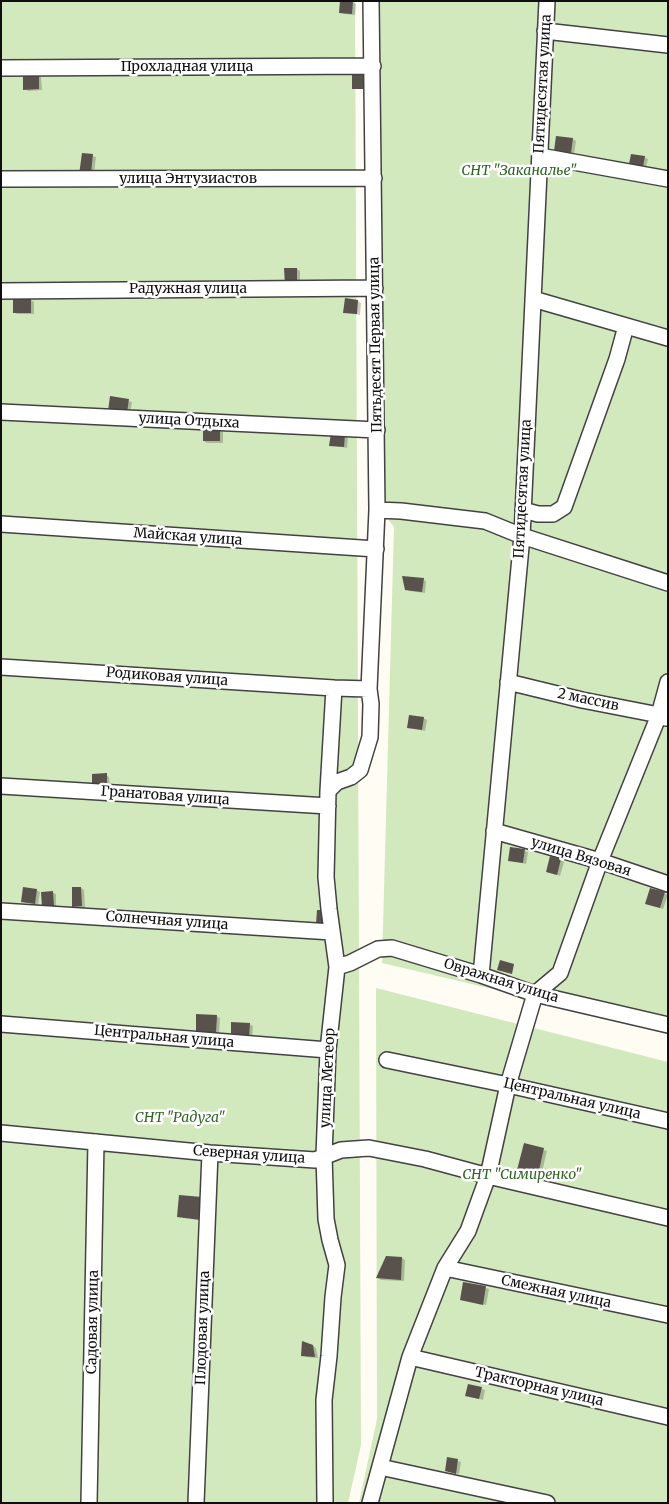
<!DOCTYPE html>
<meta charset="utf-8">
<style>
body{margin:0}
#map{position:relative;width:669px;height:1504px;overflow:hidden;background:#fefcf3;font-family:Merriweather,serif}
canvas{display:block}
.frame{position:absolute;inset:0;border:2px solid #0f0f0f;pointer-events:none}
</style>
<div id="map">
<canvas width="669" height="1504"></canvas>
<div class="frame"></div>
</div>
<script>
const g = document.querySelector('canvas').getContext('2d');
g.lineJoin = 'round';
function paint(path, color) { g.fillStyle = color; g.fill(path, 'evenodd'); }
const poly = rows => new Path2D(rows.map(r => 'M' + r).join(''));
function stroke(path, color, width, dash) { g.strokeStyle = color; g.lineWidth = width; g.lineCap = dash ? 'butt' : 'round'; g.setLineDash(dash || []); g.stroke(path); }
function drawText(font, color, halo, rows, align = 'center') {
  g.font = font + ' Merriweather,serif'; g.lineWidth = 5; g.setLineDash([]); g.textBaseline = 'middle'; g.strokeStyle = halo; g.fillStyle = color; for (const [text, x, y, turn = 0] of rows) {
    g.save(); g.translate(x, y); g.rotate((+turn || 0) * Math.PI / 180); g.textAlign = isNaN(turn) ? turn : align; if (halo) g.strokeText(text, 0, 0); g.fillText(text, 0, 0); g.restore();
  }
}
paint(poly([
 [1,1,355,1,361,1445,348,1503,1,1503],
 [371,1,668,1,668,1030,382,963,394,527,372,498],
 [376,988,668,1062,668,1503,359,1503,377,1419]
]), '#d2e8bd');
paint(poly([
 [352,2,356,4,355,15,344,14,340,12],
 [38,75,41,77,42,90,28,91,25,89],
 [573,139,576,141,574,154,556,150],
 [83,154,96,157,94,174,83,176],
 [644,157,648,159,646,167,630,163],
 [286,269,297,269,300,271,300,286],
 [31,300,34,302,34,314,17,314,14,312],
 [358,301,361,303,360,315,345,312],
 [111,398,132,402,130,414],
 [220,430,223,432,223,443,207,443,204,441],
 [345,436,348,438,347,448,331,445],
 [423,580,426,581,425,593,409,591,406,589],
 [423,718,427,720,425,731,409,727],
 [93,775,106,775,109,777,110,788],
 [511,848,528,852,526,864,509,860],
 [561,860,564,862,560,876,547,871],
 [81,888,84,890,85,908,77,908,73,906],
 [36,890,40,892,38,905,23,901],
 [53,893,56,894,56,907,46,908],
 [664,893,668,895,663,909,650,905],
 [216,1016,220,1018,219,1034,200,1033,197,1031],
 [249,1024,253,1026,252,1039,235,1038],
 [525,1144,547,1151,541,1176,519,1169],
 [402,1258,405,1260,404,1281,381,1280,378,1278],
 [486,1288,489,1289,486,1305,461,1299],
 [313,1346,316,1348,318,1358,306,1357,303,1355],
 [469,1385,485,1390,483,1400,466,1395],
 [448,1458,461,1462,459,1474,446,1471]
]), '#0003');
paint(poly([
 [340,1,353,1,352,14,339,13],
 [39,74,39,89,23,90,23,75],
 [352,74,366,74,366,89,352,89],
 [556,136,573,138,571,153,554,151],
 [82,153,93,154,91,173,79,175],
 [631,154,645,156,643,167,629,164],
 [284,268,297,268,297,285,285,285],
 [345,298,358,300,357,314,343,313],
 [13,299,31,299,31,313,13,313],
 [110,396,129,399,127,413,108,411],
 [203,428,220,428,220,441,203,441],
 [331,433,345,435,344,447,329,446],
 [402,576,424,578,422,592,405,590],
 [409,715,424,717,422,730,407,728],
 [107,773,107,787,92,787,92,774],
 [510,847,525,849,523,863,508,861],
 [550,856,561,859,557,875,546,872],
 [23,887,37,889,35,904,21,902],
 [72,887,81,887,82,906,72,907],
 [650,888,665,892,660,908,645,904],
 [53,891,54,906,42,907,41,892],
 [317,910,326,910,325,924,316,924],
 [500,960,514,964,512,974,497,970],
 [196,1014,217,1015,216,1033,196,1032],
 [231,1022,250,1023,249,1037,231,1037],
 [524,1143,544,1148,538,1175,517,1170],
 [179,1195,202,1197,200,1220,177,1217],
 [386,1256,402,1257,401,1280,376,1278],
 [463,1282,486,1286,483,1305,460,1300],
 [302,1341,313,1345,315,1357,301,1356],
 [468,1384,482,1387,479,1399,465,1396],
 [447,1457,458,1459,456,1474,445,1471]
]), '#58514c');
const minor = poly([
 [545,31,668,45],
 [1,68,373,66],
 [540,156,668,179],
 [1,179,374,178],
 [1,291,375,288],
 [533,299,668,338],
 [1,412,377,430],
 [377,510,401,511,485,521,522,536,668,583],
 [523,510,538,514,553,514,564,507,617,359,626,326],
 [1,524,376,549],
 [1,667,334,688],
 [508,682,582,700,659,715,666,718],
 [1,786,328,806],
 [328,791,337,782,351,777,360,770,370,737,371,704,369,689,377,510,371,1],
 [494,831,600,861,668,884],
 [1,911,332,932],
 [337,967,350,963,378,949,392,948,481,975,535,994,668,1025],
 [481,975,522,536,547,1],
 [1,1024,328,1050],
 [387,1060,508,1085,668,1121],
 [1,1133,210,1153,315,1160,341,1150,369,1148,425,1159,488,1176,668,1218],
 [445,1268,668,1315],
 [410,1357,668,1417],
 [380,1467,547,1503],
 [89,1503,96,1142],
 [196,1503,210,1153],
 [325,1503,324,1400,329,1356,333,1297,337,1265,330,1240,326,1219,324,1156,328,1050,337,967,329,909,326,877,328,791,334,688,369,689],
 [370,1503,410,1357,445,1268,468,1231,488,1176,508,1085,535,994,560,973,600,861,659,715,668,682]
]);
stroke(minor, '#424242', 18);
stroke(minor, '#fff', 15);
drawText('14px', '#0f0f0f', '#fff', [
 ["Прохладная улица",187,67],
 ["Пятидесятая улица",543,84,-87],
 ["улица Энтузиастов",188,179],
 ["Радужная улица",188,289],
 ["Пятьдесят Первая улица",376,345,-91],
 ["улица Отдыха",189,421,3],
 ["Пятидесятая улица",523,489,-87],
 ["Майская улица",188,537,4],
 ["Родиковая улица",167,677,4],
 ["2 массив",588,700,12],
 ["Гранатовая улица",165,796,4],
 ["улица Вязовая",581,857,17],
 ["Солнечная улица",167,921,4],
 ["Овражная улица",501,981,17],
 ["Центральная улица",164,1037,5],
 ["улица Метеор",328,1078,-87],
 ["Центральная улица",572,1099,13],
 ["Северная улица",249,1155,4],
 ["Смежная улица",556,1292,12],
 ["Садовая улица",93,1322,-89],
 ["Плодовая улица",203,1328,-88],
 ["Тракторная улица",539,1387,13]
]);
drawText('italic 14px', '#2f6522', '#fff', [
 ["СНТ \"Заканалье\"",519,171],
 ["СНТ \"Радуга\"",180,1118],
 ["СНТ \"Симиренко\"",522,1175]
]);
</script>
